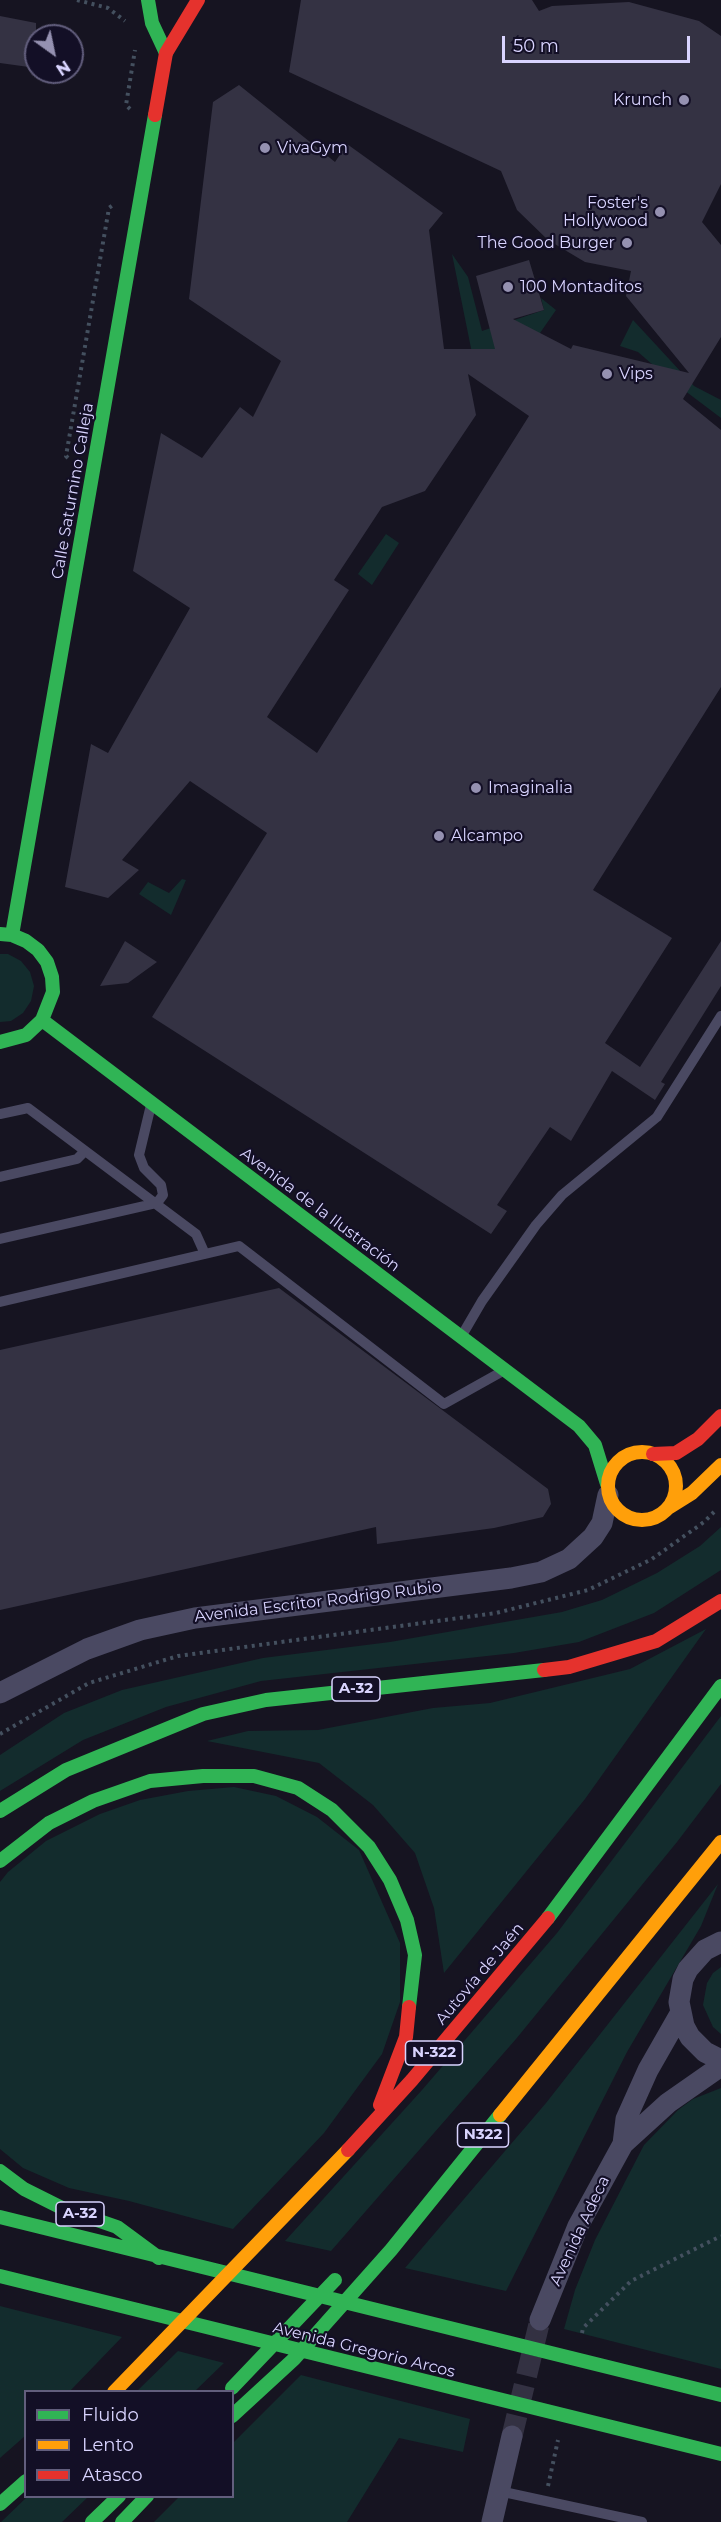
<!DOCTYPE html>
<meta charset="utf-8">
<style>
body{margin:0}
#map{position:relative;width:721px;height:2522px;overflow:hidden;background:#161421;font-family:Montserrat,sans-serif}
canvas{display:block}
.legend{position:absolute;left:24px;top:2390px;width:210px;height:108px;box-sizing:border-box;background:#130f26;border:2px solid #625e7d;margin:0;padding:8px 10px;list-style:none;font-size:18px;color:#d9d4ff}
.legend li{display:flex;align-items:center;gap:12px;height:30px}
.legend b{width:30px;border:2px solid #625e7d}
.north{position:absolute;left:24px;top:24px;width:60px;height:60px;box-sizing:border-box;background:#130f26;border:2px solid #625e7d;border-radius:50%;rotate:147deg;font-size:16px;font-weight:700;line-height:24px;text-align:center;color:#d9d4ff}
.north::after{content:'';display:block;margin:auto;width:21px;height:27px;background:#9591b1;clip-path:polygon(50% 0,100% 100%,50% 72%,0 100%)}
.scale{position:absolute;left:502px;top:36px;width:188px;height:27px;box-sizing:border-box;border:3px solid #d9d4ff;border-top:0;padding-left:8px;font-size:18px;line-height:21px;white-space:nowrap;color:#d9d4ff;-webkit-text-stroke:4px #130f26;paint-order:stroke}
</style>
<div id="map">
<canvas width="721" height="2522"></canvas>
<ul class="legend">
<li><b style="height:8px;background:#30b455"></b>Fluido</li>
<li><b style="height:8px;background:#ff9f0a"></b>Lento</li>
<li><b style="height:8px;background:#e5322d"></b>Atasco</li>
</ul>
<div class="north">N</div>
<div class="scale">50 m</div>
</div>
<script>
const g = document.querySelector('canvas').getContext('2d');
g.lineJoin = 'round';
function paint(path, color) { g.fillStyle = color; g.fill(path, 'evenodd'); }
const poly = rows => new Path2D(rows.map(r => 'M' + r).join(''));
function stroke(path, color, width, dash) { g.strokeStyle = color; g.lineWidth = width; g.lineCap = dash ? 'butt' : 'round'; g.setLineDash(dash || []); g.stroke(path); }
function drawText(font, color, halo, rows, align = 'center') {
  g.font = font + ' Montserrat,sans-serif'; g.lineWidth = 4.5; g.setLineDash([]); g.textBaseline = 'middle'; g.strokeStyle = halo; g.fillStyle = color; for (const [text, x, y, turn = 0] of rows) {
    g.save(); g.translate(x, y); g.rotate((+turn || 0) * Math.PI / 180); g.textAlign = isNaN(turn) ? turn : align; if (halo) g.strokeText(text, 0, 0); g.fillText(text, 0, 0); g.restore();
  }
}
paint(poly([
 [452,254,468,277,482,331,544,310,541,298,556,310,540,333,493,363,475,368],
 [633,320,694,386,721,400,721,418,668,378,638,352,620,346],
 [386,534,399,543,372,585,358,574],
 [182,879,186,880,171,915,139,894,148,882,169,893],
 [0,954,8,954,21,961,30,972,34,986,31,1001,23,1013,11,1021,0,1022],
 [721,1527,721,1570,654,1613,579,1642,514,1653,261,1681,166,1707,83,1740,0,1791,0,1755,64,1713,122,1690,263,1658,390,1642,562,1612,602,1600,657,1573,700,1546],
 [706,1629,585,1799,444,1973,434,1908,415,1853,373,1805,319,1763,207,1741,248,1731,318,1730,433,1708,490,1703,630,1669],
 [721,1716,721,1784,677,1842,516,2039,331,2251,285,2241,422,2090,557,1933],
 [234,1787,276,1796,317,1817,359,1850,400,1943,400,2002,382,2054,324,2133,233,2229,129,2201,69,2188,23,2168,0,2149,0,1882,8,1872,46,1841,100,1814,140,1800,188,1791],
 [718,1884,701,1926,627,2052,506,2291,405,2268,546,2103],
 [721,1967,721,2034,713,2027,703,2005,707,1983,713,1973],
 [721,2088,721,2369,564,2329,575,2290,595,2240,644,2145,678,2110,693,2099],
 [0,2306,122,2337,70,2391,26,2392,25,2436,0,2458],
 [178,2351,224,2363,195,2391,136,2392],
 [301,2375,470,2419,463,2452,399,2438,347,2522,154,2522,179,2497,232,2496,233,2443],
 [27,2497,88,2497,62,2522,1,2522]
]), '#132c2d');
paint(poly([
 [301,0,532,0,539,11,552,6,629,2,699,21,721,36,721,184,702,222,721,245,721,337,683,399,721,430,721,687,593,890,672,938,605,1043,640,1067,721,941,721,986,661,1082,665,1084,655,1100,612,1071,571,1141,550,1127,497,1205,507,1211,491,1234,152,1017,267,833,190,781,122,860,139,870,108,898,65,887,91,744,108,753,190,608,133,571,161,433,202,458,240,407,253,417,281,361,189,299,213,102,239,85,335,162,347,144,443,213,429,230,444,349,495,349,476,276,529,260,544,310,513,319,571,349,573,345,689,373,626,296,631,271,585,262,548,240,517,210,501,171,289,72],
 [468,374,529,416,317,753,267,717,349,590,334,580,382,507,425,491,476,415],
 [0,16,36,23,36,68,0,63],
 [125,941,157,962,128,983,100,986],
 [279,1288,548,1489,551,1504,543,1517,494,1528,377,1544,376,1527,0,1610,0,1350]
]), '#343243');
stroke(poly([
 [512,2436,540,2320]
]), '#333142', 21, [21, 10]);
stroke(poly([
 [77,0,108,8,125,21],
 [130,109,126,105,135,50],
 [68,458,66,456,109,208,113,205],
 [0,1734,89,1683,178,1656,496,1613,588,1590,652,1559,704,1522,714,1512],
 [582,2333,583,2328,631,2281,721,2236],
 [548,2486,558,2440]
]), '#44505f', 4, [3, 4.5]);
stroke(poly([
 [0,1114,28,1108,196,1234,205,1254],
 [0,1177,77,1159,85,1151],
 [0,1239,157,1203,163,1195,161,1185,144,1168,139,1155,151,1105],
 [0,1302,239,1246,444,1404,503,1371],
 [461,1337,482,1301,536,1225,562,1195,657,1117,721,1016],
 [499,2491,642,2522]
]), '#4a4962', 10);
stroke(poly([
 [0,1693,87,1649,140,1630,195,1618,511,1578,541,1572,569,1559,593,1537,602,1523,608,1495],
 [721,1942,705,1950,688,1969,683,1979,679,2002,684,2026,690,2037,705,2052,721,2060],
 [623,2144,626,2119,648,2070,680,2014],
 [540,2320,578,2226,623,2144,668,2103,721,2066],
 [492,2522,512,2436]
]), '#4a4962', 21);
stroke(poly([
 [148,0,152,23,166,53],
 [0,934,12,935,26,941,38,950,47,962,52,977,53,992,42,1020,26,1035,0,1042],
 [12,935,155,115],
 [42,1020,579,1426,595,1445,607,1484],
 [0,1811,66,1770,203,1714,266,1700,544,1670],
 [0,1861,49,1823,93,1801,150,1781,203,1776,254,1776,298,1788,332,1810,369,1847,390,1880,407,1920,415,1955,409,2007],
 [548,1918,721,1686],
 [0,2171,24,2189,62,2208,117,2227,159,2258],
 [0,2217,721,2395],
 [0,2276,721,2454],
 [232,2388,335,2280],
 [232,2416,294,2359,391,2250,500,2115],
 [0,2504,26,2481],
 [92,2522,119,2496],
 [122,2522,147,2496]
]), '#30b455', 14);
stroke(poly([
 '608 1486a34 34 0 1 1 68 0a34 34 0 1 1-68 0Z',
 [668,1508,692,1493,721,1465],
 [500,2115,721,1842],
 [114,2392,348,2150]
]), '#ff9f0a', 14);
stroke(poly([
 [155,115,166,53,198,0],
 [653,1454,676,1453,698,1439,721,1416],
 [544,1670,569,1667,656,1641,721,1601],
 [380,2105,406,2037,409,2007],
 [348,2150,412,2080,548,1918]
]), '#e5322d', 14);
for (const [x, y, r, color] of [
 [684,100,6,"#9591b1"],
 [265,148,6,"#9591b1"],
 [660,212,6,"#9591b1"],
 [627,243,6,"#9591b1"],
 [508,287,6,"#9591b1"],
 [607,374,6,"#9591b1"],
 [476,788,6,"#9591b1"],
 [439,836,6,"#9591b1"]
]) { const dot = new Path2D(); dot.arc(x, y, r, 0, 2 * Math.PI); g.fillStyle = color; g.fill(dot); stroke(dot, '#130f26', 2); }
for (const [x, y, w] of [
 [356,1689,48],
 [434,2053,57],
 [483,2135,51],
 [80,2214,48]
]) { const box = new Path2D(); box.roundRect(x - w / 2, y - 12, w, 24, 4.5); g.fillStyle = '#130f26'; g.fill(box); stroke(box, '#d9d4ff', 1.5); }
drawText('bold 15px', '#d9d4ff', null, [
 ["A-32",356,1689],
 ["N-322",434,2053],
 ["N322",483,2135],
 ["A-32",80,2214]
]);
drawText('16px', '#d9d4ff', '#130f26', [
 ["Krunch",672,100,"right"],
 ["VivaGym",277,148],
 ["Foster's",648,203,"right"],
 ["Hollywood",648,221,"right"],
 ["The Good Burger",615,243,"right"],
 ["100 Montaditos",520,287],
 ["Vips",619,374],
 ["Imaginalia",488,788],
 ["Alcampo",451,836]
], 'left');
drawText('16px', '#d9d4ff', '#130f26', [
 ["Calle Saturnino Calleja",73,491,-80],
 ["Avenida de la Ilustración",320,1210,37],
 ["Avenida Escritor Rodrigo Rubio",318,1602,-7],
 ["Autovía de Jaén",480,1974,-50],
 ["Avenida Adeca",580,2231,-65],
 ["Avenida Gregorio Arcos",364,2350,14]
]);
</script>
